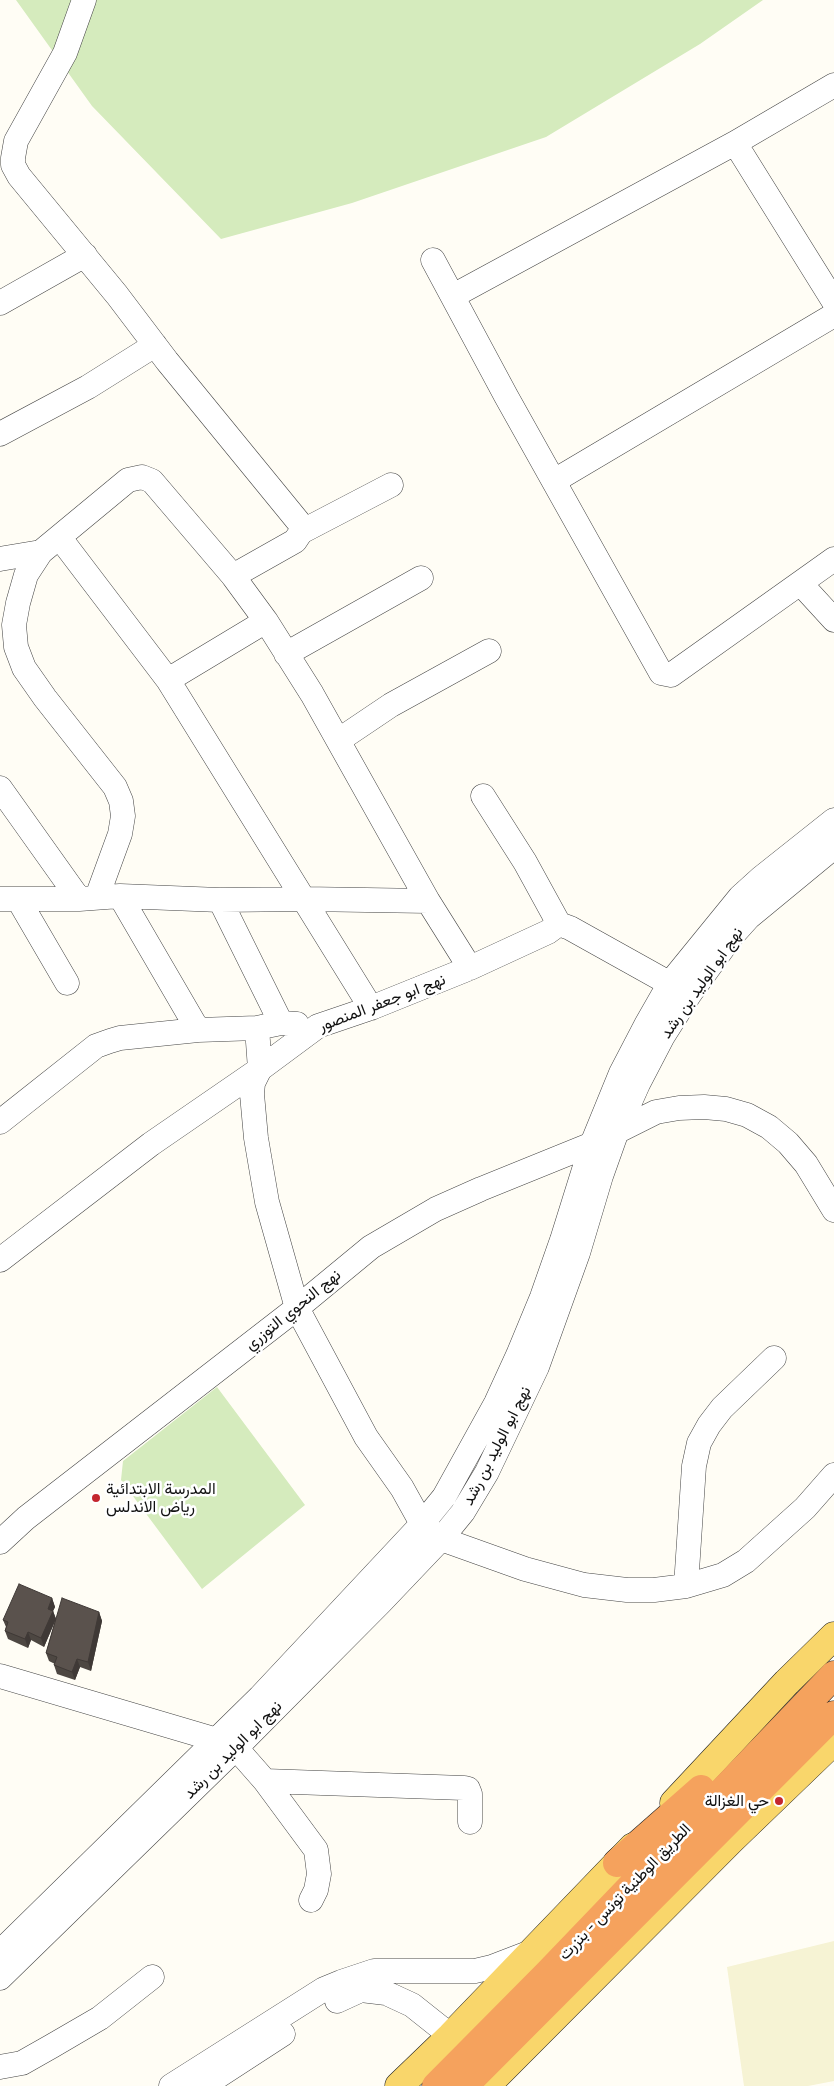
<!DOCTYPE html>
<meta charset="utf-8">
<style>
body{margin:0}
canvas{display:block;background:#fffdf5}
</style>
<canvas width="834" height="2086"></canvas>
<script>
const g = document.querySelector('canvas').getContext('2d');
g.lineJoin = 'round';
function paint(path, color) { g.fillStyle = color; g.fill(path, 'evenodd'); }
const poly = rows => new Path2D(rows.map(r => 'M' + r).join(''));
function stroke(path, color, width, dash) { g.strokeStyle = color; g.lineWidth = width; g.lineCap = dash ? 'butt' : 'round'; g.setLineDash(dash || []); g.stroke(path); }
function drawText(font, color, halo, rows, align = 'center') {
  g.font = font + ' "Roboto Serif",Vazirmatn,serif'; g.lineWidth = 5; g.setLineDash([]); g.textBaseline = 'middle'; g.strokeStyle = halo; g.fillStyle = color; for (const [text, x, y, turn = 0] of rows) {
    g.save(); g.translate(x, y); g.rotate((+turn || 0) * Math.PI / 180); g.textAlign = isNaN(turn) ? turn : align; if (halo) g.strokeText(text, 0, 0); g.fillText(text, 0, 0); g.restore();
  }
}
paint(poly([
 [834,1941,834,2081,808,2086,744,2086,727,1967]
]), '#f6f3d4');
paint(poly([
 [16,0,763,0,700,44,546,137,352,203,221,239,92,106],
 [217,1387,305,1505,202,1589,121,1480,123,1461]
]), '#d5ebbd');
const minor = poly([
 [84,0,65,53,16,141,13,158,13,165,19,176,117,295,167,361,301,525,301,532,295,541,233,576],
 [735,143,834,302],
 [433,260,506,396,661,673,671,675,834,559],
 [453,296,735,143,834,85],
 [0,303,85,255],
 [0,434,88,387,155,345],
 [554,481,834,315],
 [301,532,391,485],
 [60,538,168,680,371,1008],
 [0,559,41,552],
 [801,584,834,620],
 [286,654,421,578],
 [168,680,266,621],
 [339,740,391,705,489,651],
 [0,788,79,899],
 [483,796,525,862,559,924],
 [120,896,198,1030],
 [97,897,120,834,123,816,121,801,115,787,45,698,24,668,16,647,14,625,18,603,26,575,41,552,128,480,142,477,152,481,233,576,266,621,312,694,428,901,470,968],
 [0,899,79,899,120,896,220,900,304,899,428,901],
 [18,899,67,983],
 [220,900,281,1023,297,1024],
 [257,1028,260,1069,253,1083,252,1094,256,1138,267,1202,297,1308,366,1437,402,1488,422,1524,441,1539,525,1569,584,1585,627,1590,654,1590,686,1586,723,1575,746,1561,805,1508,834,1475],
 [0,1122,96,1046,110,1041,120,1038,198,1030,257,1028,281,1023],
 [0,1260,151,1144,260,1069,318,1026,371,1008,470,968,548,932,559,924,570,928,683,991],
 [0,1542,26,1518,297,1308,371,1247,436,1209,481,1189,592,1144,656,1112,679,1108,704,1107,726,1109,747,1115,769,1127,788,1143,806,1164,834,1210],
 [686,1586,694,1466,699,1443,709,1425,722,1408,774,1358],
 [0,1676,217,1740,236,1748,265,1781,316,1850,319,1874,316,1890,311,1900],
 [265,1781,464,1788,468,1789,470,1794,470,1822],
 [0,1952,260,1697,422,1524,444,1497,496,1403,518,1355,542,1297,562,1240,592,1144,621,1073,646,1025,670,983,740,897,761,878,834,820],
 [0,1978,236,1748,381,1602,441,1539,463,1512,487,1472,537,1367,578,1253,601,1176,617,1131,638,1084,663,1036,689,995,731,937,749,917,834,847],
 [337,2001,361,1990,386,1993,412,2005,451,2036],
 [0,2067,22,2063,52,2046,100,2018,152,1977],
 [171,2086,324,1989,341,1982,374,1971,475,1971,492,1967,531,1952],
 [203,2086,283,2034]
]);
const major = poly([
 [674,1803,787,1682,834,1636],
 [399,2086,451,2036,633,1847],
 [486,2086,731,1840,834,1741]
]);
const highway = poly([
 [617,1863,701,1789],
 [436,2086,548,1973,834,1675],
 [464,2086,834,1715]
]);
stroke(minor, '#444', 25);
stroke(major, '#222', 29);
stroke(highway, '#222', 29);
stroke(minor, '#fff', 24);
stroke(major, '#f9d66b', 28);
stroke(highway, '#f5a25d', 28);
paint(poly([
 [52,1598,55,1607,53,1611,56,1619,99,1612,102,1621,91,1671,80,1667,75,1680,57,1674,54,1665,55,1664,49,1661,46,1653,55,1621,44,1647,31,1640,28,1648,8,1639,5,1631,6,1627,3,1620]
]), '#4d4742');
paint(poly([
 [52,1598,55,1607,53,1611,56,1619,44,1647,41,1638,48,1609],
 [99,1612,102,1621,91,1671,88,1662],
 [28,1632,31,1640,28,1648,25,1639],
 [77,1659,80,1667,75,1680,72,1672]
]), '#3f3936');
const building = poly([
 [19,1584,52,1598,48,1609,53,1611,41,1638,28,1632,25,1639,5,1631,8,1622,3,1620,19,1584],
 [62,1598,99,1612,88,1662,77,1659,72,1672,54,1665,57,1657,46,1653,62,1598]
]);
paint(building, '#5a524d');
stroke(building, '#3f3936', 1);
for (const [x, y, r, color] of [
 [96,1498,5,"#c4262e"],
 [779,1801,5,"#c4262e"]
]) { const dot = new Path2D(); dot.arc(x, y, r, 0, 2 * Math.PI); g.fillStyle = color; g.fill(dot); stroke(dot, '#fff', 2); }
drawText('16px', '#111', '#fff', [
 ["نهج ابو الوليد بن رشد",702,983,-55],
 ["نهج ابو جعفر المنصور",382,1003,-21],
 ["نهج النحوي التوزري",293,1310,-39],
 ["نهج ابو الوليد بن رشد",497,1446,-63],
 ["نهج ابو الوليد بن رشد",233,1750,-45],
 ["الطريق الوطنية تونس - بنزرت",625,1892,-46]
]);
drawText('16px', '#111', '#fff', [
 ["المدرسة الابتدائية",106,1489],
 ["رياض الاندلس",106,1507],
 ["حي الغزالة",769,1801,"right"]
], 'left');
</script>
